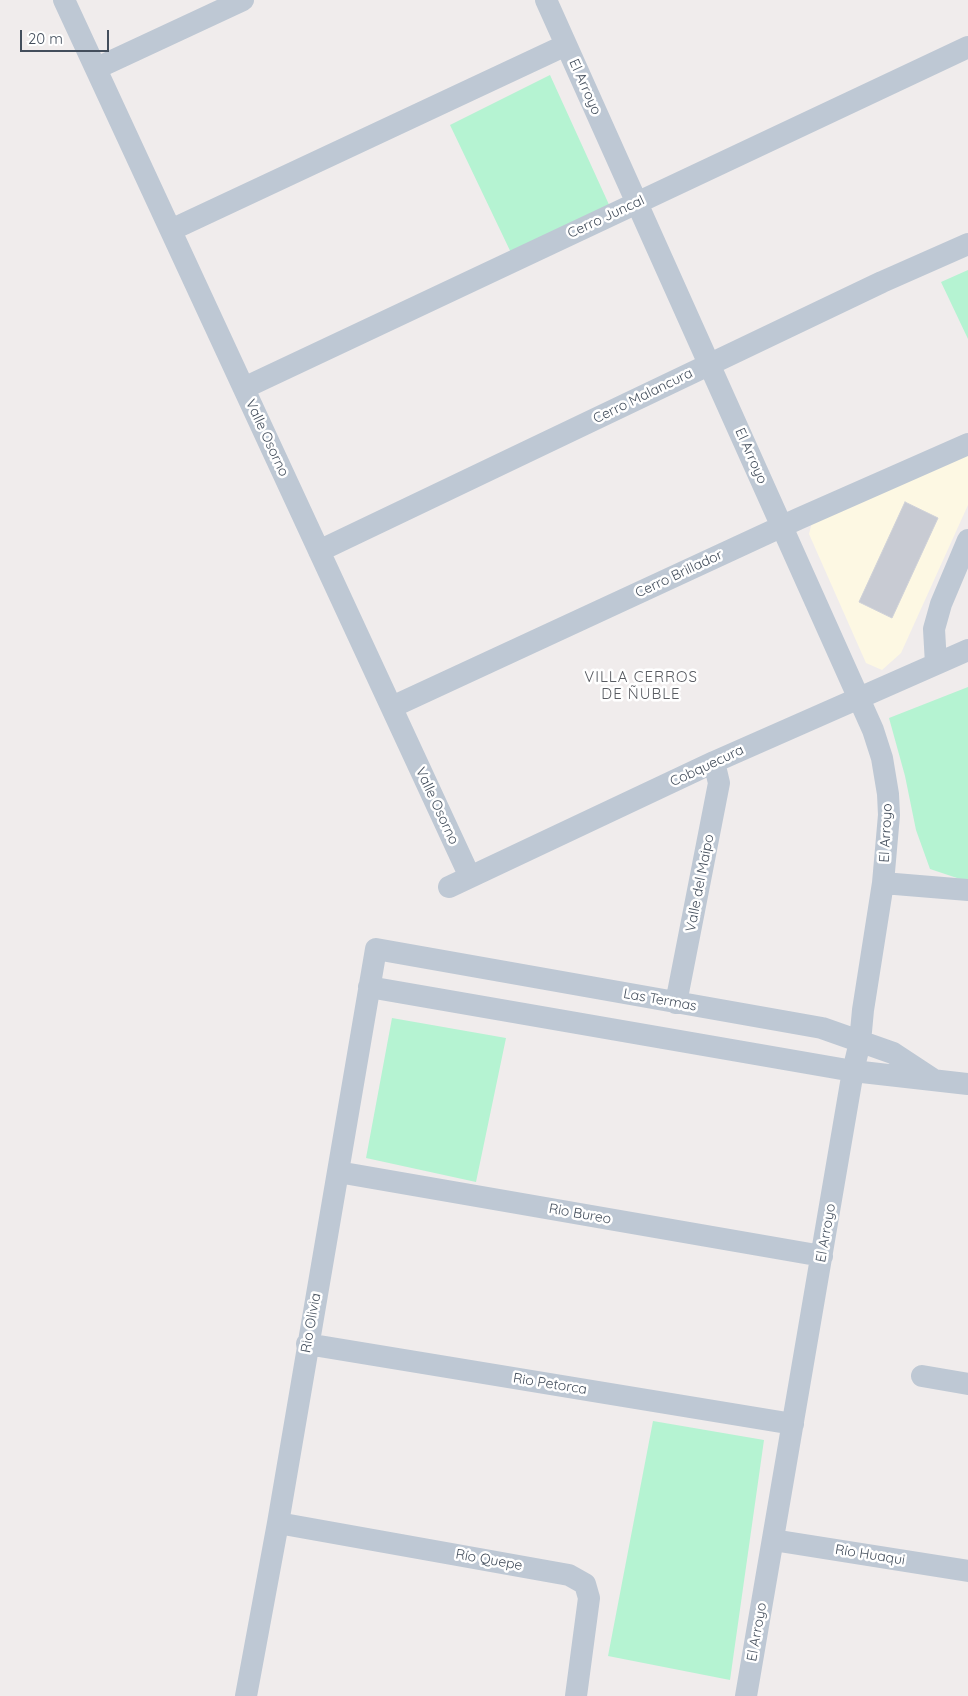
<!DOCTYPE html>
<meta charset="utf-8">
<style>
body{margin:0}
#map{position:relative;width:968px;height:1696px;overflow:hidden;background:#f0ecec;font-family:Quicksand,sans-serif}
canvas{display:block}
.scale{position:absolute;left:20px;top:30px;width:89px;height:22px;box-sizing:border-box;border:2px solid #434e5c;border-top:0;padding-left:6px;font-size:15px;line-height:18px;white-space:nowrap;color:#434e5c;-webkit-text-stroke:4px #fff;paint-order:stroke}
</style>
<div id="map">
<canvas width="968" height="1696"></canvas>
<div class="scale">20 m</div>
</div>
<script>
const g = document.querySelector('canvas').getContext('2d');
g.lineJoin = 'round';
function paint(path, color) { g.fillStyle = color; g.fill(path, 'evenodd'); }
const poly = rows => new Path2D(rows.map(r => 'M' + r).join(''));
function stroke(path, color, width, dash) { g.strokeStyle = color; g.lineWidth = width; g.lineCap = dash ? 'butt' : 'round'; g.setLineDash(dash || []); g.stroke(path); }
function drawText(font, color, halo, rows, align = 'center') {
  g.font = font + ' Quicksand,sans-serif'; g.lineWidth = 5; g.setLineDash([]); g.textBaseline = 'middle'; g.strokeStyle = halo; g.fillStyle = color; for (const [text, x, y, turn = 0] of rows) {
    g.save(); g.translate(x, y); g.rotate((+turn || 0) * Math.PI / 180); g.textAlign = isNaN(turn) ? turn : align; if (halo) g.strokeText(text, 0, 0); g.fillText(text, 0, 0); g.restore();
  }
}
paint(poly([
 [968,453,968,505,901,653,882,670,866,663,809,534,812,522]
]), '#fdf8e3');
paint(poly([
 [550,75,611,209,514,259,450,125],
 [968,270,968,339,941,282],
 [968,687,968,880,963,880,930,869,916,830,905,776,889,718],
 [392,1018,506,1038,476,1182,366,1158],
 [653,1421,764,1440,730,1680,608,1656]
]), '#b5f3d2');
const building = poly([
 [905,502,938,518,892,618,859,602,905,502]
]);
paint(building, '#c8cbd3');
stroke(building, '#d0d2d9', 1);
stroke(poly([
 [64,0,470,877],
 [546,0,873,730,882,758,888,794,889,815,883,883,863,1010,860,1042,853,1071,746,1696],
 [97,68,243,0],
 [171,230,566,45],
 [244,388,968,47],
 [319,551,882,282,968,244],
 [936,664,934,629,941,604,968,540],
 [392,707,798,519,968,444],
 [883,883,968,890],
 [449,887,714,762,968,650],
 [369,987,853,1071,968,1084],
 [676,1003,719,783,714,762],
 [338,1172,822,1256],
 [307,1344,793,1424],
 [922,1376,968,1384],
 [278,1523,569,1575,585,1584,589,1598,576,1696],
 [773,1540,968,1571],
 [246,1696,278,1523,376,949,822,1028,893,1053,934,1080]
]), '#bec8d4', 22);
drawText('14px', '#434e5c', '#fff', [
 ["El Arroyo",585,87,66],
 ["Cerro Juncal",606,217,-25],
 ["Cerro Malancura",643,396,-26],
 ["Valle Osorno",267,438,65],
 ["El Arroyo",751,456,66],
 ["Cerro Brillador",679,574,-25],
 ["Cobquecura",707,766,-25],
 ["Valle Osorno",437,806,65],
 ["El Arroyo",886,833,-87],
 ["Valle del Maipo",700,883,-79],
 ["Las Termas",660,1000,10],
 ["Rio Bureo",580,1214,10],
 ["El Arroyo",826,1233,-80],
 ["Rio Olivia",311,1323,-80],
 ["Rio Petorca",550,1384,9],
 ["Río Huaqui",870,1555,9],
 ["Río Quepe",489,1560,10],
 ["El Arroyo",757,1632,-80]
]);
g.letterSpacing = '1px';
drawText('15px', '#595c62', '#fff', [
 ["VILLA CERROS",641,677],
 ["DE ÑUBLE",641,694]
]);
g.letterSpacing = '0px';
</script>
